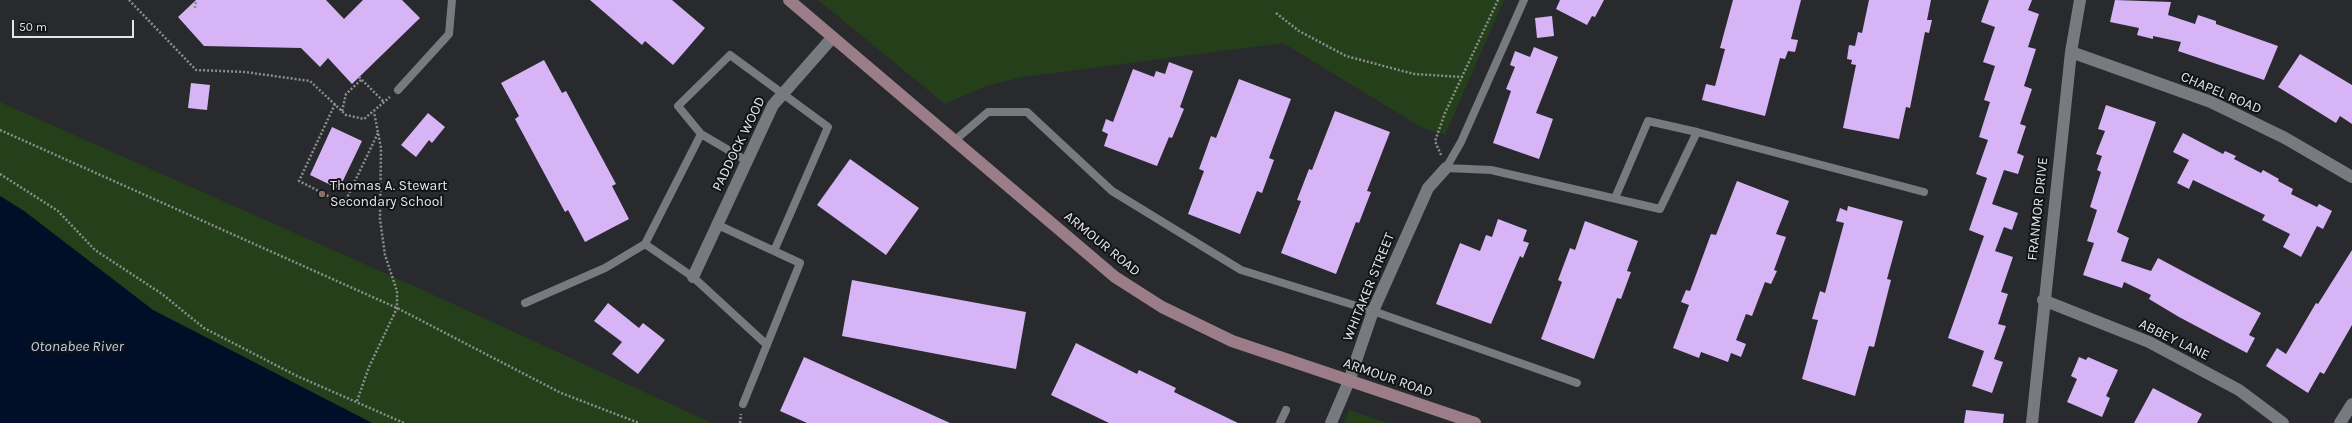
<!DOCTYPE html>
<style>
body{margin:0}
#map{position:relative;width:2352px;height:423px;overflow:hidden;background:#282a2d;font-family:Karla,sans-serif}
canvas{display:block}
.scale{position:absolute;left:12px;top:20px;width:122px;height:18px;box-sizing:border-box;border:2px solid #e4e5e7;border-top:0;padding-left:5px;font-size:12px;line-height:14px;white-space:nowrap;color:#e4e5e7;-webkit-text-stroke:3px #121314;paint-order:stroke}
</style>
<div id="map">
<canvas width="2352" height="423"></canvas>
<div class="scale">50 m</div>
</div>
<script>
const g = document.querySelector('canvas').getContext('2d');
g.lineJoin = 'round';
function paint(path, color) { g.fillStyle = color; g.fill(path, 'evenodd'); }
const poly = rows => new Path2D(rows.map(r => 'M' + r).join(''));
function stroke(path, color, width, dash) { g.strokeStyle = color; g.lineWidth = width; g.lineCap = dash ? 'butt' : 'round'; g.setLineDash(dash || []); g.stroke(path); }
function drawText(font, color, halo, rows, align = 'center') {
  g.font = font + ' Karla,sans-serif'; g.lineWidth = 4; g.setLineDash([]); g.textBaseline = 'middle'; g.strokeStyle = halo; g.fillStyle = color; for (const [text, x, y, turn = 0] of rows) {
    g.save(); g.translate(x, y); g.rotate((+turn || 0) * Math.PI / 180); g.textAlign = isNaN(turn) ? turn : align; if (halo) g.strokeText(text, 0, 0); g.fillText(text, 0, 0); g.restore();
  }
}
paint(poly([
 [818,0,1504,0,1445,135,1421,127,1283,43,1023,77,986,86,945,104],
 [0,102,414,286,712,423,372,423,153,310,24,211,0,196],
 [1349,410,1388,423,1344,423]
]), '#253f1b');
paint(poly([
 [0,196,24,211,153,310,372,423,0,423]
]), '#000e27');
paint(poly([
 [196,0,326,0,344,19,363,0,402,0,420,18,352,84,328,58,320,67,301,48,204,46,178,17],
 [590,0,672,0,705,28,673,65,645,41,642,45],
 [1560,0,1604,0,1595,17,1592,16,1587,25,1556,9],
 [1733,0,1801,0,1791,39,1798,40,1795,52,1788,51,1785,59,1780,58,1765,116,1702,100,1706,84,1715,86,1725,49,1720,48],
 [1869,0,1931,0,1927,20,1932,20,1929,33,1925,32,1910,108,1906,107,1899,139,1843,128,1856,65,1851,64,1852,60,1847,59,1849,45,1855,46,1858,32,1862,33],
 [1989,0,2032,0,2028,10,2039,14,2028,47,2036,49,2024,86,2032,89,2020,124,2026,126,2017,153,2024,156,2018,174,2004,170,1992,204,2018,213,2012,230,2004,227,1995,251,2013,257,2001,292,2008,294,1998,324,2006,326,1994,359,2003,362,1992,393,1972,386,1984,351,1948,338,1984,236,1969,230,1987,178,1976,174,1988,140,1979,137,1990,102,1984,100,1995,66,1983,62,1995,27,1981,22],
 [2115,0,2171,2,2168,15,2195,24,2198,15,2216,21,2216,24,2278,46,2264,80,2178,51,2181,42,2153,36,2153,39,2137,35,2139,28,2110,22],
 [1552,16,1554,36,1537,38,1535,18],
 [1534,47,1558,57,1536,113,1553,119,1539,159,1493,143,1511,91,1506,89,1515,67,1510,65,1515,51,1530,57],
 [2300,54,2352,85,2352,124,2340,116,2336,123,2278,87],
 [544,60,562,93,566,91,616,184,612,186,629,219,585,242,568,210,565,212,515,119,519,116,501,83],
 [1169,62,1193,71,1180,107,1184,109,1172,138,1169,137,1157,166,1104,146,1108,134,1102,131,1106,119,1113,122,1133,69,1154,77,1156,71,1165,74],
 [1239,79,1291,99,1269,158,1274,160,1262,193,1257,191,1240,234,1188,214,1204,171,1199,169,1211,136,1216,138],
 [191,83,210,85,207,110,188,108],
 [2106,105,2156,122,2117,232,2129,238,2121,261,2151,271,2158,258,2261,313,2249,335,2255,338,2247,353,2179,317,2149,299,2151,295,2124,282,2122,288,2083,275,2094,243,2087,241,2097,210,2090,207,2101,172,2097,170,2102,156,2096,154,2105,131,2098,129],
 [1335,111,1390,132,1367,191,1371,192,1359,223,1356,222,1336,274,1281,253,1301,201,1297,200,1309,169,1312,170],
 [428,113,445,127,432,143,429,140,416,157,401,145],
 [332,127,362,141,339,189,310,175],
 [2183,133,2223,154,2225,151,2236,156,2234,159,2261,173,2263,170,2279,179,2278,181,2293,189,2291,194,2317,207,2319,204,2332,211,2323,229,2317,226,2301,257,2283,247,2290,234,2262,220,2265,215,2193,180,2189,189,2177,183,2189,160,2173,152],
 [850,159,919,208,886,255,817,205],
 [1737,181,1789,201,1776,234,1786,237,1774,270,1777,271,1771,284,1765,282,1752,316,1746,314,1736,340,1746,344,1741,357,1731,353,1728,362,1701,352,1699,358,1673,348,1689,305,1681,302,1686,290,1690,291,1711,234,1716,235],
 [1848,206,1903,221,1887,279,1891,280,1874,347,1869,346,1855,396,1802,379,1818,320,1812,319,1820,291,1825,293,1844,223,1836,221,1840,208,1847,211],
 [1498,219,1527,230,1523,241,1529,243,1523,258,1520,256,1491,324,1436,304,1460,243,1480,251,1486,235,1492,237],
 [1585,221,1638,241,1627,271,1631,272,1621,299,1617,298,1594,359,1541,339,1562,282,1558,280,1570,248,1575,250],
 [2352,250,2352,325,2324,374,2320,372,2308,393,2266,366,2277,348,2286,354,2316,303,2318,304],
 [852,280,1026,312,1016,369,842,336],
 [608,303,639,328,643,323,665,340,638,374,612,354,622,342,594,321],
 [1076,343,1137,374,1139,370,1176,388,1174,392,1238,423,1109,423,1051,395],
 [804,357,950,423,807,423,780,411],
 [2079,357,2086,360,2088,357,2118,370,2106,396,2110,398,2102,417,2067,402,2077,379,2071,376],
 [2153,388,2202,414,2197,423,2134,423],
 [1966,410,2004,414,2003,423,1964,423]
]), '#d6b4f6');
stroke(poly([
 [129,0,196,70,245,72,310,81,346,115,364,119,390,97],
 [195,8,196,0],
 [1276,13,1299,31,1346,56,1414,74,1462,77],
 [359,77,384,102],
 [335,104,299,181,344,204,378,133],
 [342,111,346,94,362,79],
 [0,130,397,308,561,393,639,423],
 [1441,155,1435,141,1445,113,1498,0],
 [0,174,58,211,95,250,162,294,204,328,297,376,404,423],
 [357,401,369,367,397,308,397,291,385,255,380,219,381,148,374,112],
 [740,423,741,414]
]), '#8c8d90', 2.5, [2, 2]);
stroke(poly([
 [1524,0,1461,142,1446,168,1491,170,1660,209,1697,132,1924,192],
 [398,90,449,34,452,0],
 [701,134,747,161],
 [954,141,988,112,1027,112,1112,191,1241,270,1373,311,1577,383],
 [1615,198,1648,121,1697,132],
 [718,225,774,251],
 [645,244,693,277,767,345],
 [525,303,605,268,645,244,701,134,678,106,730,55,828,127,774,251,800,263,743,404],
 [1280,423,1286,410]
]), '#777a7e', 8);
stroke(poly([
 [2071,52,2211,102,2285,138,2352,177],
 [693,277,773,105,832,38],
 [2043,300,2149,342,2239,390,2283,423],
 [1331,423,1349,381,1373,311,1428,188,1446,168],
 [2032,423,2071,52,2080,0],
 [2340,423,2352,404]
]), '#777a7e', 12);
stroke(poly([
 [789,0,1115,277,1162,307,1232,341,1475,423]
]), '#9a7d87', 12);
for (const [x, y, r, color] of [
 [322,194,4,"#8d6e63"]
]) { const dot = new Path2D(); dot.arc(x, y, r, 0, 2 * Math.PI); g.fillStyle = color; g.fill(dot); stroke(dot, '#121314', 1.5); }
drawText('14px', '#e4e5e7', '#121314', [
 ["CHAPEL ROAD",2221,93,23],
 ["PADDOCK WOOD",739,144,-64],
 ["FRANMOR DRIVE",2038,209,-84],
 ["ARMOUR ROAD",1102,244,39],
 ["WHITAKER STREET",1369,287,-68],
 ["ABBEY LANE",2174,340,26],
 ["ARMOUR ROAD",1388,378,19]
]);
drawText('14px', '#e4e5e7', '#121314', [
 ["Thomas A. Stewart",330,186],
 ["Secondary School",330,202]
], 'left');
drawText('italic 15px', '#b9d1f0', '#121314', [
 ["Otonabee River",77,347]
]);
</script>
